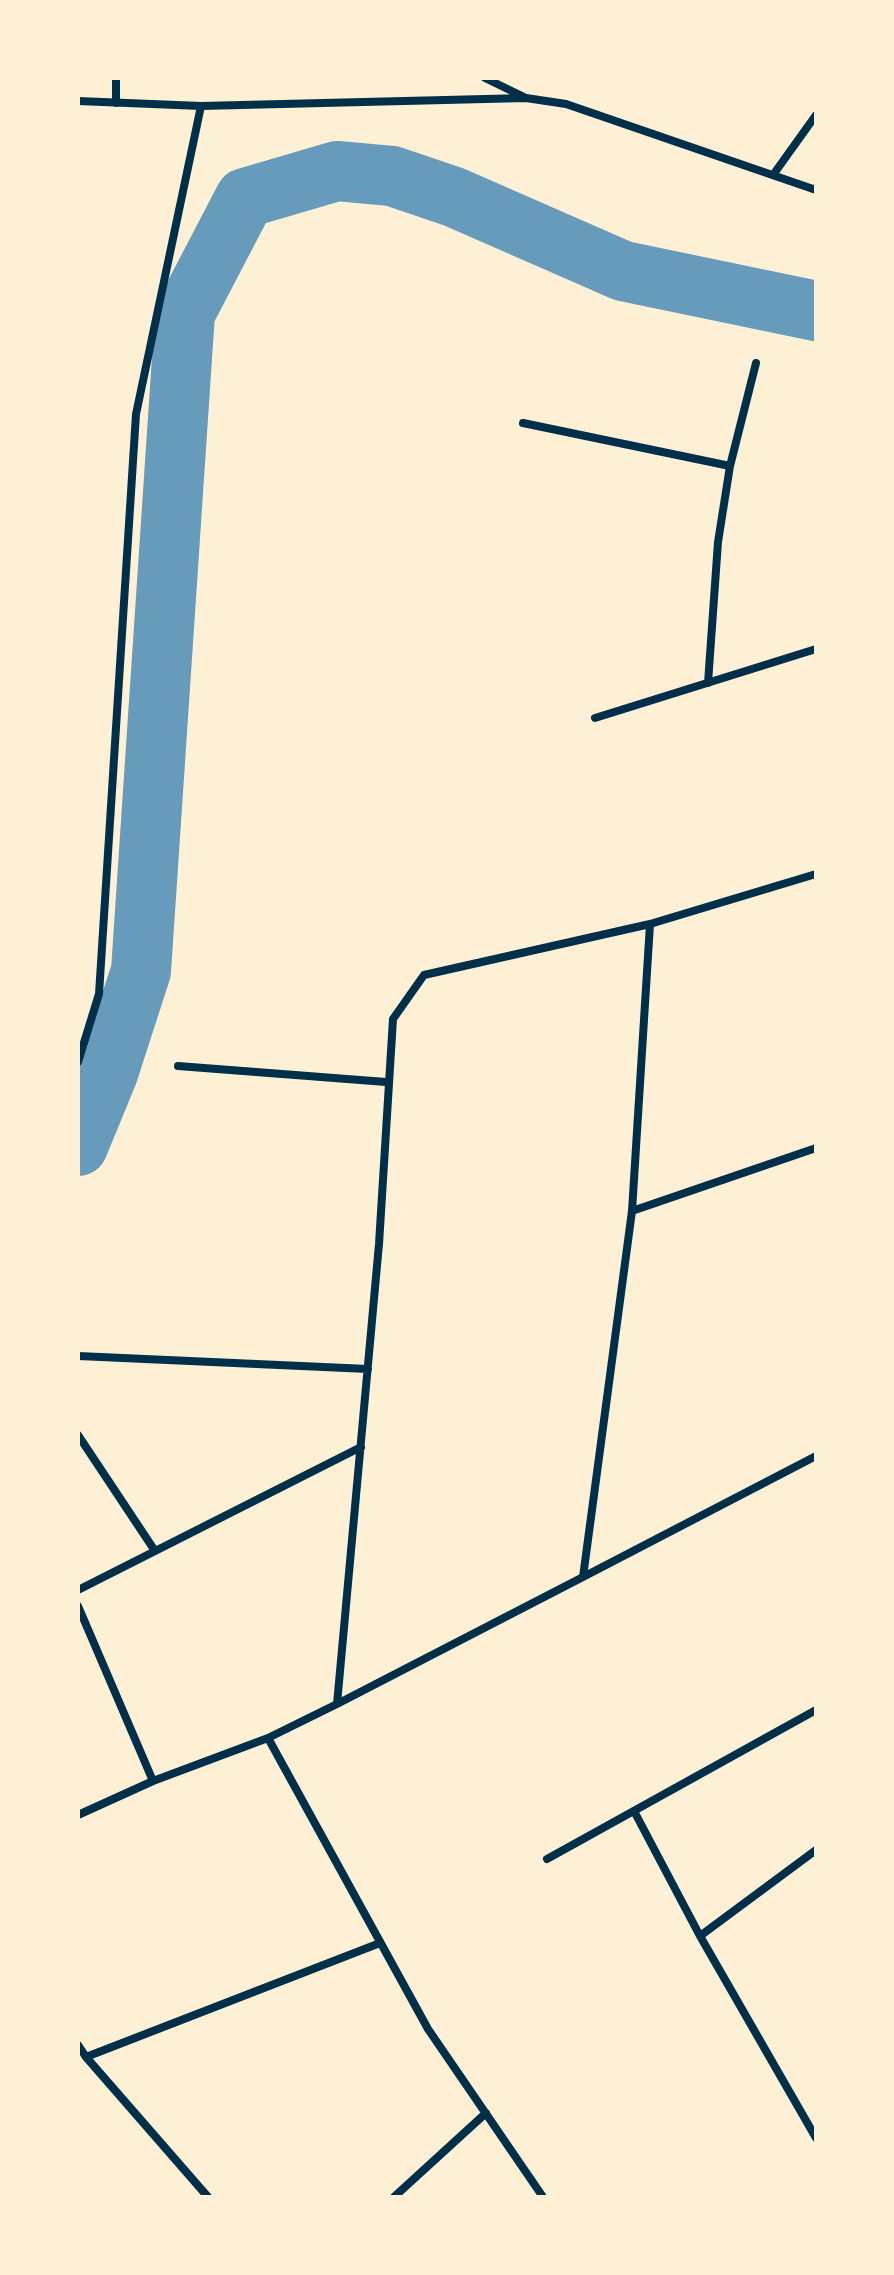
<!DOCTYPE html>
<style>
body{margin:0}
#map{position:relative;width:894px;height:2275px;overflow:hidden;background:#fdf0d5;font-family:Cabin,sans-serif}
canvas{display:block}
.frame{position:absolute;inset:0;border:80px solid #fdf0d5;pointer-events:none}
</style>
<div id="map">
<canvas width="894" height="2275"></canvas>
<div class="frame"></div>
</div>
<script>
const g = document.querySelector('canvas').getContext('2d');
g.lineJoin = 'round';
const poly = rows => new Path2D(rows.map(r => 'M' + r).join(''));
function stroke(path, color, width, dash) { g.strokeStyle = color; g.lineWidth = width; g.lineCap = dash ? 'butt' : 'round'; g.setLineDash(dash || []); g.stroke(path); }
stroke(poly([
 [78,1146,108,1073,141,971,185,313,245,198,337,171,392,176,454,197,623,271,816,311]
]), '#669bbc', 60);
stroke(poly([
 [116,78,116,103],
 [485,78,524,97],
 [78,101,201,106,526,98,566,104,816,190],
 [773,175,816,115],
 [523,423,730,466],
 [708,683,718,542,730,466,756,363],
 [595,718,816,649],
 [78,1062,99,994,136,414,201,106],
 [178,1066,386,1082],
 [632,1211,816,1148],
 [78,1356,368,1369],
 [78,1435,155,1551],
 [583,1577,816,1456],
 [78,1590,361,1447],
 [78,1606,153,1781],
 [337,1704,583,1577,632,1211,650,924],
 [634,1811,700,1936,816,2138],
 [78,1815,153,1781,268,1738],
 [547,1859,816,1710],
 [700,1936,816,1850],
 [78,2045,86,2057,380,1943],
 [86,2057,208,2197],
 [394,2197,486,2113],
 [543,2197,428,2029,268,1738,337,1704,379,1244,393,1019,424,975,650,924,816,874]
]), '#003049', 8);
</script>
